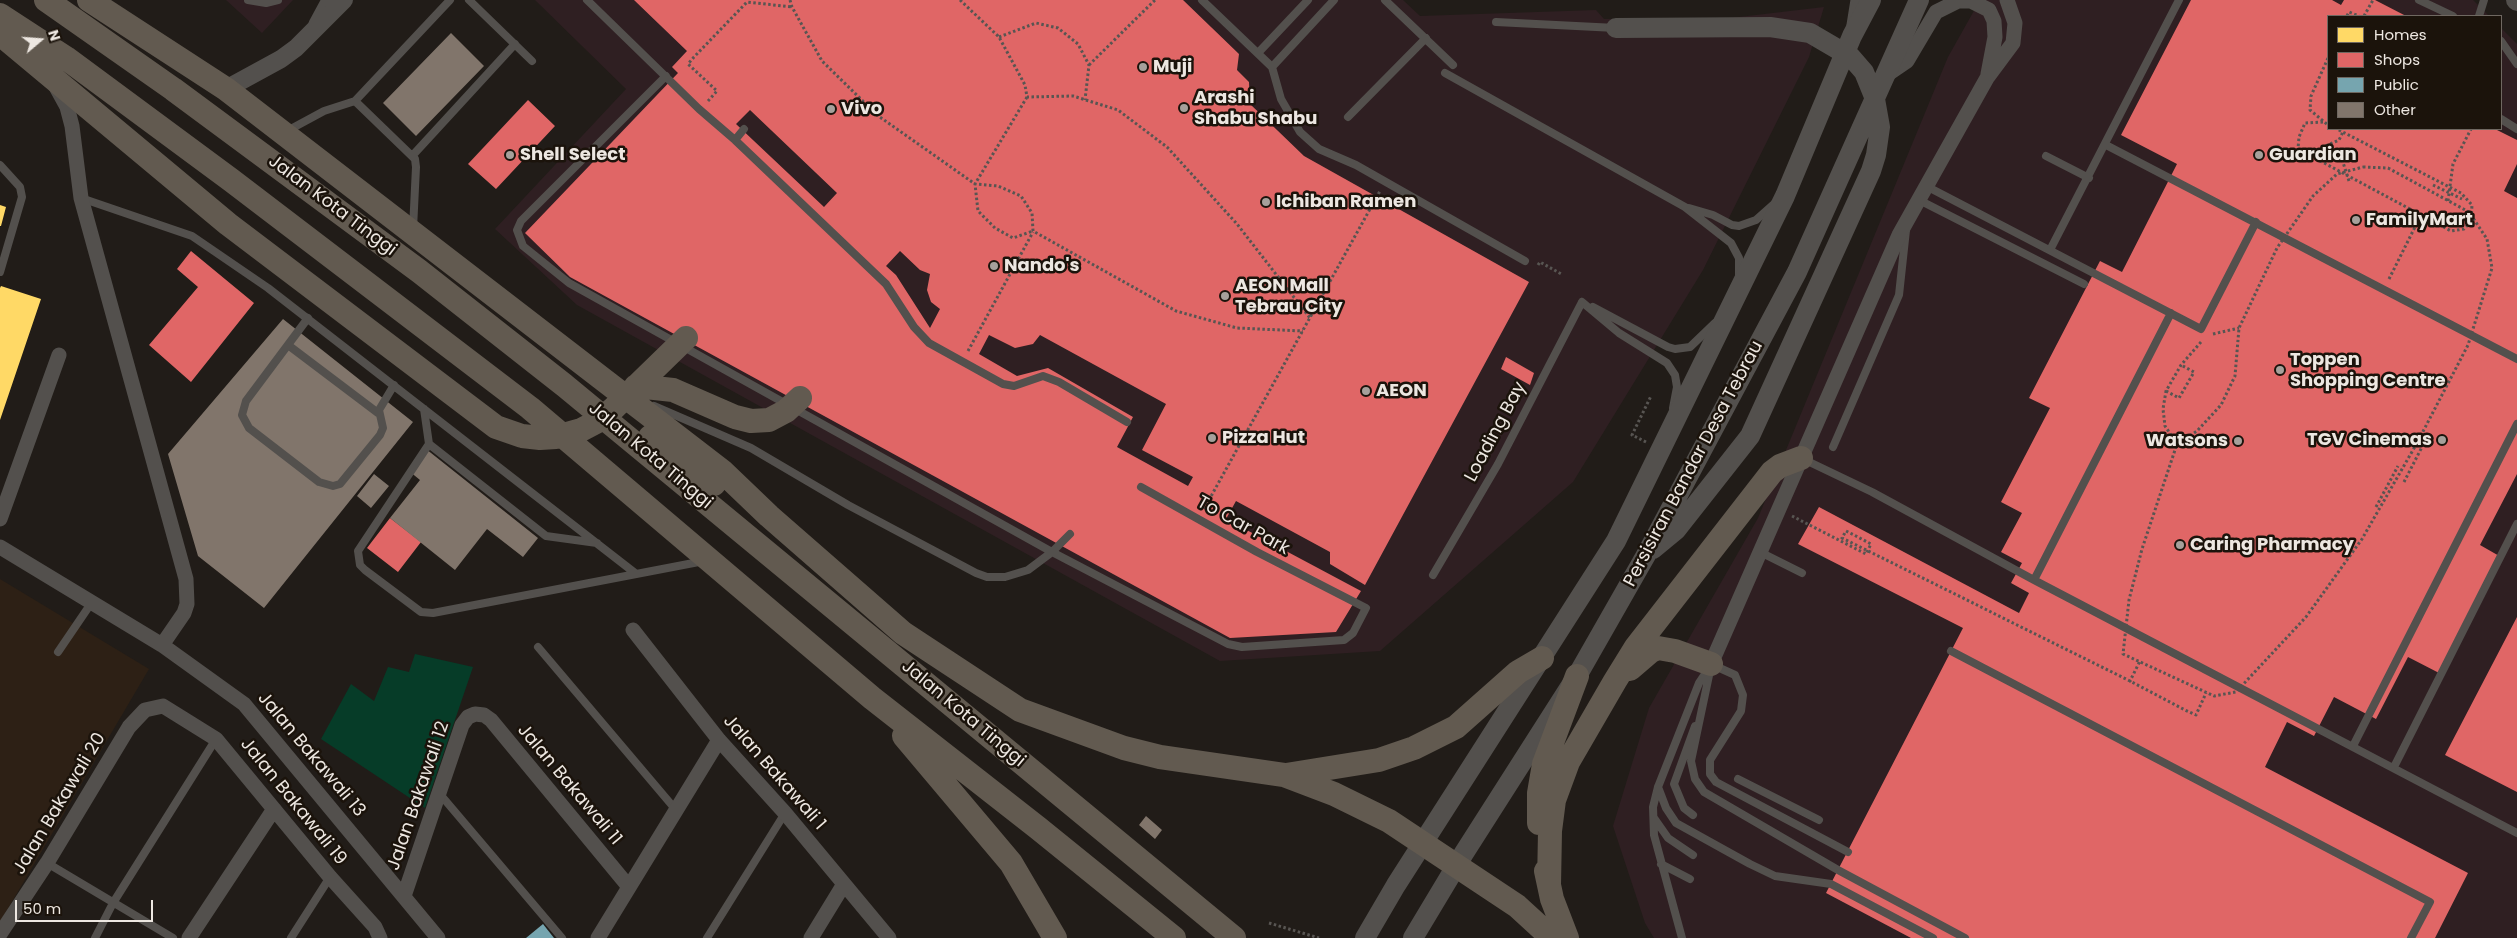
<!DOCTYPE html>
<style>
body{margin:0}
#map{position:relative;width:2517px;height:938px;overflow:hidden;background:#211c18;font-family:Poppins,sans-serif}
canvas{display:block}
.legend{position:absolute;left:2327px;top:15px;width:175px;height:115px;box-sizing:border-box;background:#1b130b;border:1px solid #6f6861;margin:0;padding:6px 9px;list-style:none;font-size:15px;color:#ede7e1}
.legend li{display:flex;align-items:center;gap:10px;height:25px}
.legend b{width:25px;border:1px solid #6f6861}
.north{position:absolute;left:15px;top:15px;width:50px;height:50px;-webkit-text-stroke:4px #1b130b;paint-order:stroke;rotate:72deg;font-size:14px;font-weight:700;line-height:20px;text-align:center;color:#ede7e1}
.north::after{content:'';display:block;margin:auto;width:18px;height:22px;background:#ede7e1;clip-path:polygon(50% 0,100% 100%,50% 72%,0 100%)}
.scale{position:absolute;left:15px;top:900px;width:138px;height:22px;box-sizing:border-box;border:2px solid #ede7e1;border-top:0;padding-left:6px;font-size:15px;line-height:18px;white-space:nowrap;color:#ede7e1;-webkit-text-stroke:4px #1b130b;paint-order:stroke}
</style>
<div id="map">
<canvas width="2517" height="938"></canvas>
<ul class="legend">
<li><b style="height:14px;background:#ffd966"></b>Homes</li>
<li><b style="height:14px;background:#e06666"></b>Shops</li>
<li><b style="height:14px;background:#76a5af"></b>Public</li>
<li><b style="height:14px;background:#81756b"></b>Other</li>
</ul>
<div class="north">N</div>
<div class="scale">50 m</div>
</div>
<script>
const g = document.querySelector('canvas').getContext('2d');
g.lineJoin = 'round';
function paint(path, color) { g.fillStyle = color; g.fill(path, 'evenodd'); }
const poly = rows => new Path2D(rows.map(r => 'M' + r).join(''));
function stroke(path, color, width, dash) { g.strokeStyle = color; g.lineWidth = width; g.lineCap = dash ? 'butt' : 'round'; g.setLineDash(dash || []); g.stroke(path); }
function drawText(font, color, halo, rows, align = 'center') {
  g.font = font + ' Poppins,sans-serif'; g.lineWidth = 5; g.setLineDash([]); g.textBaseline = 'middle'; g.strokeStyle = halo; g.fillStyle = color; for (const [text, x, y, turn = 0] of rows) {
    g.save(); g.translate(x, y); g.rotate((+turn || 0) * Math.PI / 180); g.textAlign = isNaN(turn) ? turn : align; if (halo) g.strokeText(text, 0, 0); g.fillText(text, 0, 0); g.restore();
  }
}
paint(poly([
 [226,0,293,0,262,33],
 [535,0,1403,0,1420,16,1596,10,1604,19,1722,19,1824,7,1809,57,1703,270,1573,482,1380,651,1220,661,577,305,495,229,626,89],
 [1980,0,2473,0,2489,16,2328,16,2328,129,2501,129,2501,28,2517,44,2517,938,1654,938,1645,923,1613,826,1649,708,1758,518,1948,57]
]), '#2f1f22');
paint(poly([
 [0,579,149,669,0,922]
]), '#2d2015');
paint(poly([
 [415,654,473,667,425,808,321,739,351,684,374,701,388,667,409,672]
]), '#063c28');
paint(poly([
 [0,205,6,207,1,226,0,226],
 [1,286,41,299,0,420,0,288]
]), '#ffd966');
paint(poly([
 [634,0,1183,0,1239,54,1237,70,1249,82,1250,104,1304,156,1529,282,1365,585,1330,564,1330,552,1236,501,1226,519,1361,591,1336,632,1230,638,570,277,525,233,678,73,672,67,687,51],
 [750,110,837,193,824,207,736,124],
 [900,251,920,270,930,274,927,290,931,302,940,309,930,328,896,275,886,266],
 [989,335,1015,348,1033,344,1040,335,1166,404,1142,450,1193,477,1188,486,1117,447,1133,417,1048,368,1017,376,979,354],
 [2191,0,2332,0,2341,5,2344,0,2375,0,2406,16,2328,16,2328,129,2495,129,2517,140,2517,164,2504,191,2517,198,2517,474,2480,545,2501,557,2441,674,2408,657,2376,719,2334,697,2314,736,2287,722,2265,767,2468,873,2435,938,1911,938,1826,893,1963,628,1798,544,1819,507,2019,613,2029,593,2011,583,2022,563,2001,552,2022,513,2001,502,2050,408,2029,398,2100,261,2122,272,2177,164,2121,135],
 [528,100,555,126,496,189,468,164],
 [191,251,254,303,191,382,149,345,198,287,177,269],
 [1506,357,1534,373,1530,385,1501,369],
 [390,518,421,542,398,572,367,548],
 [2517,617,2517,792,2445,755]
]), '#e06666');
paint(poly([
 [543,924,554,938,526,938]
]), '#76a5af');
paint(poly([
 [451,33,484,66,416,136,383,103],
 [283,319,413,422,264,608,198,556,168,454],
 [426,449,538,538,523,557,487,529,455,570,390,518,420,480,409,471],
 [374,474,389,486,371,508,357,496],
 [1146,816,1162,830,1155,839,1139,825]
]), '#81756b');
stroke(poly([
 [790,0,792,7,822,61,877,115,975,184,998,186,1021,196,1032,213,1033,231,1176,311,1237,328,1303,331],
 [960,0,999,37,1025,85,1027,97,1073,96,1118,110,1167,147,1237,224,1310,318],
 [2347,16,2349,12,2359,16],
 [2364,16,2373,0],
 [999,37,1036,23,1058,28,1078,44,1089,65,1085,100],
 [2328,58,2311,96,2310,110,2328,125],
 [1089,65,1155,0],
 [1027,97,975,184,978,211,995,228,1013,238,1033,231],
 [708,101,717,91,688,64,694,57,747,2,792,7],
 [2323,122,2305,123,2299,137,2298,149,2451,231,2464,229,2471,221,2472,205,2461,193,2337,129],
 [2339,150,2349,181],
 [2312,152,2339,140,2343,132],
 [2363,167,2388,168,2469,212,2487,239,2492,268,2468,345,2417,443,2362,539,2306,617,2236,692,2214,696,2123,654,2129,600,2142,549,2177,444,2197,431,2221,405,2235,376,2239,328,2277,248,2313,196,2337,174,2363,167],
 [2433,185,2462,199],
 [2448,201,2453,164,2471,129],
 [1538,265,1540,262,1563,275],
 [2389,279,2421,215],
 [2213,334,2239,328],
 [968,351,1033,232],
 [2166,391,2179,398,2194,372,2181,365],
 [1646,442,1632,435,1651,396],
 [2177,444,2165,426,2163,409,2166,391,2181,365,2201,342],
 [2404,482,2423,445],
 [2376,507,2398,466],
 [1204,509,1380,191],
 [1792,516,1866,554,1871,544,1854,535,1846,531,1842,538,1957,595,2013,623,2130,681,2185,710,2196,715,2206,693],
 [2131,682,2130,681,2140,661],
 [1269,923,1319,938]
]), '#585552', 3, [2.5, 2.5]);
stroke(poly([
 [248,0,266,3,278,0],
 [469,0,532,61],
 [587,0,699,109,735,140,886,284,914,327,929,343,1003,384,1014,386,1043,376,1059,382,1127,422],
 [1202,0,1272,67,1281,99,1300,132,1319,149,1356,165,1525,261],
 [1385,0,1453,65],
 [2419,0,2453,16],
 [2479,16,2484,0],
 [1496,22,1616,28],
 [2501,41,2517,64],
 [1258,53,1308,0],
 [1272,67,1334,0],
 [1445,73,1685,207,1731,243,1739,258,1739,276],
 [666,76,521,221,517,230,523,246,569,283,1052,552,1228,644,1242,647,1344,640,1353,633,1366,608,1257,552,1141,487],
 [355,101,450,0],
 [1348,117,1426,38],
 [2501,119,2517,129],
 [287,131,324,111,355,101,415,159,416,167,413,229],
 [735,140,744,129],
 [2106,145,2517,359],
 [413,155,515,44],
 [2046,156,2089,178],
 [0,165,20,187,22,197,0,272],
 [1926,186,2201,329,2256,222],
 [81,198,192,236,268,288,635,573],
 [1919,200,2084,284],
 [1689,208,1713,215,1732,225,1739,226,1756,220,1774,204],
 [2050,250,2179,0],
 [1582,302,1619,333,1667,363,1675,375,1677,387,1673,408],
 [1593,307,1668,347,1675,349,1690,347,1715,323],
 [308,318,246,401,242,415,249,428,319,482,333,486,340,484,380,435,383,428,379,410,394,385],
 [288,345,378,413],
 [654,406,751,448,848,505,976,573,987,577,1005,577,1028,570,1052,552,1070,534],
 [424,409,429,444,546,536,597,543],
 [429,444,358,551,360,565,365,570,421,612,433,613,704,561],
 [1833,447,1899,295,1906,230],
 [1803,459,1872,492,2034,580,2517,833],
 [1760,552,1802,573],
 [1433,575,1498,464,1582,302],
 [2034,580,2171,313],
 [538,647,676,810],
 [1951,651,2430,902,2411,938],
 [58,652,92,602],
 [1713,665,1735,675,1743,695,1741,711,1710,760,1710,774,1716,782,1848,852],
 [1711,666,1691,761,1695,779,1704,792,1838,870,1965,938],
 [2353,746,2517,424],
 [2394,767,2517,524],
 [1738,779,1819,820],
 [1658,787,1666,808,1676,823,1750,864,1775,876,1831,884,1933,938],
 [439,793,562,938],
 [1693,815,1684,808,1674,784,1695,726],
 [1654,818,1668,838,1693,855],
 [47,863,173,938],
 [1661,864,1690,879],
 [95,938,113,903,216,739],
 [291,938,330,877],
 [707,938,785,813],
 [1682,938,1654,835,1653,807,1658,787,1699,683,1709,668]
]), '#53504d', 8);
stroke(poly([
 [316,24,329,0],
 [1854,25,1858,0],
 [1885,76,1907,61,1936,12,1958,1,1971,1,1989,10,1994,21,1995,37,1988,74],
 [56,87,67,107,72,126,81,198,186,579,187,604,184,613,162,645],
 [0,519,59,355],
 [0,547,162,645,244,704,438,938],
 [633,630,719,740,785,813,889,938],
 [1711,664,1899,235,1987,78,2013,43,2015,23,2007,0],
 [404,896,462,725,468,717,475,714,484,715,491,720,629,887],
 [0,934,47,863,129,727,145,710,163,706,216,739,330,877,375,927,380,938],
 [189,938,274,809],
 [598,938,719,740],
 [811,938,844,884]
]), '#53504d', 15);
stroke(poly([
 [226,89,281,59,296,48,344,0]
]), '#53504d', 18);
stroke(poly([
 [2516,0,2517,1],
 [1616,28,1770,27,1810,33,1851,57,1864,72,1875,99,1880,127,1876,155,1871,171,1750,436,1676,530,1653,549],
 [1365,938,1396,885,1616,541,1785,196,1852,36,1871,0],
 [1413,938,1464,853,1577,676,1646,555,1797,272,1919,0]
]), '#53504d', 20);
stroke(poly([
 [46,0,173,89,419,271,564,385,1234,938],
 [89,0,226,89,722,471,769,516,903,633,1020,710,1124,748,1160,757,1284,775,1334,794,1389,821,1517,906,1552,938],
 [0,15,66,58,231,180,530,408,872,698,1038,828,1174,938],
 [0,34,228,224,496,427,522,436,540,438,556,437,581,430,600,420,614,408,686,338],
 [636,386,673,390,735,417,751,421,769,420,786,411,800,398],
 [650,437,714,484],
 [1630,669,1651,651,1658,648,1675,651,1711,664],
 [904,736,1011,863,1055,938],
 [1286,775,1379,760,1414,748,1456,727,1518,672,1542,658],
 [1539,823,1539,793,1544,764,1577,676],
 [1546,871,1552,899,1567,938],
 [1549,885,1550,831,1554,800,1568,762,1615,681,1636,647,1772,472,1780,466,1801,458]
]), '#625a50', 24);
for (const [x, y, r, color] of [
 [1143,67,5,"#a6a09b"],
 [1184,108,5,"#a6a09b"],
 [831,109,5,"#a6a09b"],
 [510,155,5,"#a6a09b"],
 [2259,155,5,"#a6a09b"],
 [1266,202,5,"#a6a09b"],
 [2356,220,5,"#a6a09b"],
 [994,266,5,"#a6a09b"],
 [1225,296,5,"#a6a09b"],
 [2280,370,5,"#a6a09b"],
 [1366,391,5,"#a6a09b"],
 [1212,438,5,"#a6a09b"],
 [2442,440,5,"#a6a09b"],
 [2238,441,5,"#a6a09b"],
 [2180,545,5,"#a6a09b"]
]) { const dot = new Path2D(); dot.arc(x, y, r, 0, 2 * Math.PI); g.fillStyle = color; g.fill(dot); stroke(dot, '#1b130b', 2); }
drawText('bold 18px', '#ede7e1', '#1b130b', [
 ["Muji",1153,67],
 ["Arashi",1194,98],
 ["Shabu Shabu",1194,119],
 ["Vivo",841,109],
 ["Shell Select",520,155],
 ["Guardian",2269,155],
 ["Ichiban Ramen",1276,202],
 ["FamilyMart",2366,220],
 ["Nando's",1004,266],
 ["AEON Mall",1235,286],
 ["Tebrau City",1235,307],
 ["Toppen",2290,360],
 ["Shopping Centre",2290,381],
 ["AEON",1376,391],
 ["Pizza Hut",1222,438],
 ["TGV Cinemas",2432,440,"right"],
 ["Watsons",2228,441,"right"],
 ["Caring Pharmacy",2190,545]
], 'left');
drawText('18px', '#ede7e1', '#1b130b', [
 ["Jalan Kota Tinggi",332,206,37],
 ["Loading Bay",1496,432,-62],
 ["Jalan Kota Tinggi",650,456,40],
 ["Persisiran Bandar Desa Tebrau",1694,464,-62],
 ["To Car Park",1243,526,29],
 ["Jalan Kota Tinggi",963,714,40],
 ["Jalan Bakawali 13",311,755,50],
 ["Jalan Bakawali 1",774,773,49],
 ["Jalan Bakawali 11",569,785,50],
 ["Jalan Bakawali 12",419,796,-71],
 ["Jalan Bakawali 19",293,802,51],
 ["Jalan Bakawali 20",60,804,-59]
]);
</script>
